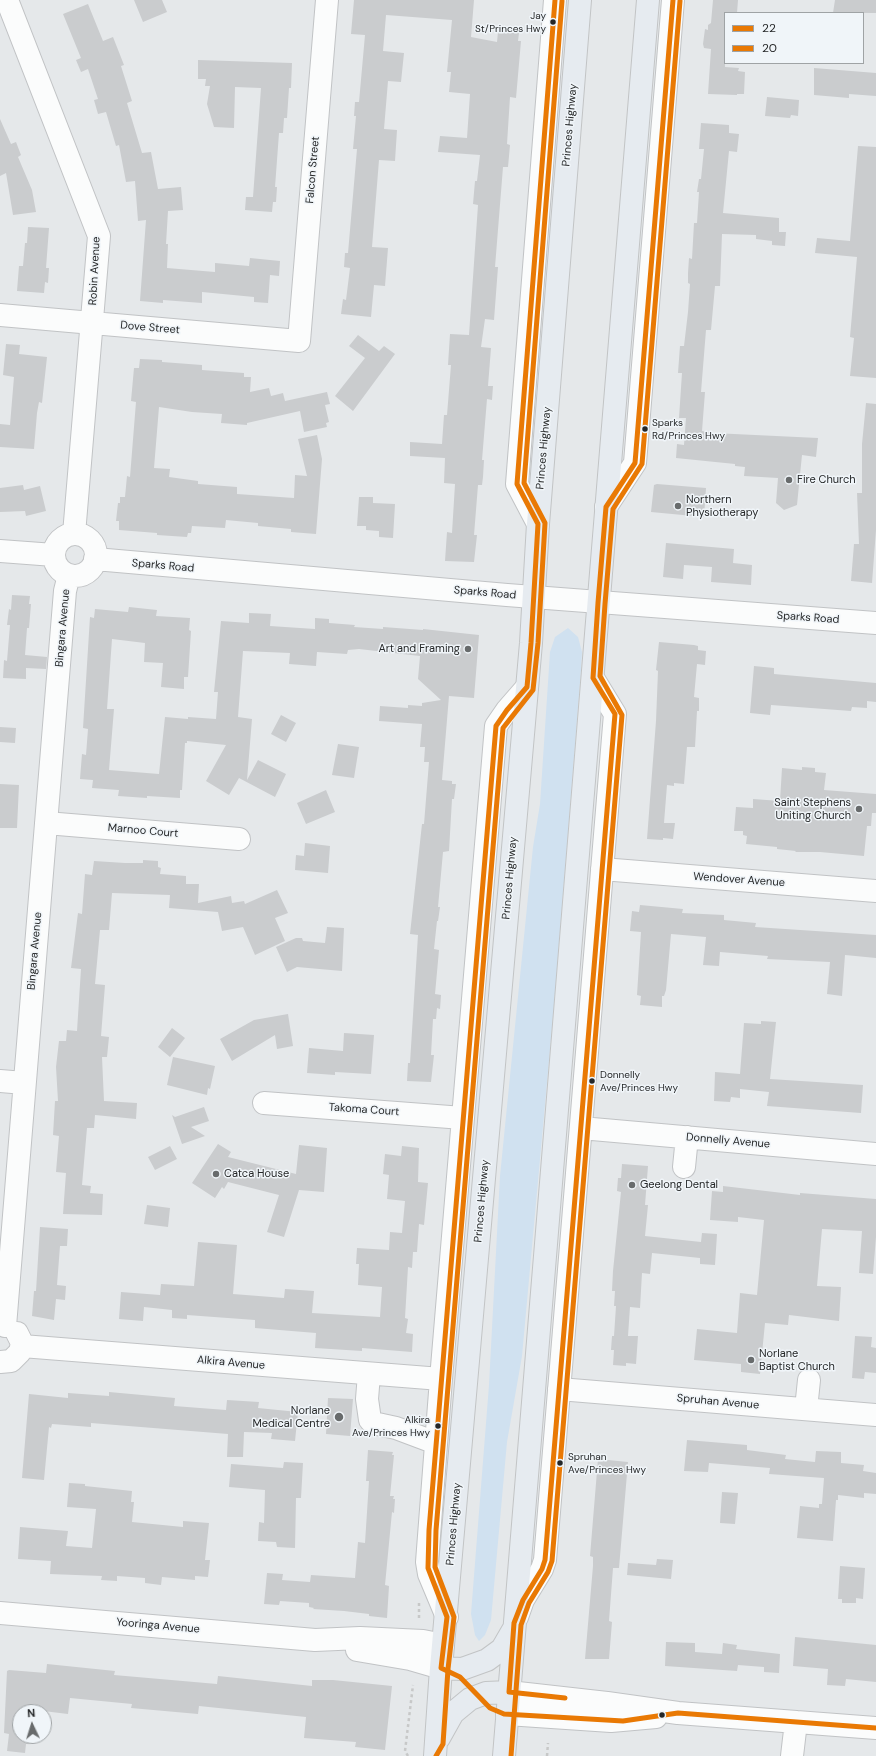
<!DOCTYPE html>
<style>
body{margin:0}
#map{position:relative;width:876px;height:1756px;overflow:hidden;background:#e5e8ea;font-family:"DM Sans",sans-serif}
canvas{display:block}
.legend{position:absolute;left:724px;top:12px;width:140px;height:52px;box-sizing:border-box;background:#f0f5f9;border:1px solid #9fa3a5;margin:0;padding:5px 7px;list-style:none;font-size:12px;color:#252728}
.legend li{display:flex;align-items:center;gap:8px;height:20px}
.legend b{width:20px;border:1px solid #9fa3a5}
.north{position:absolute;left:12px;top:1704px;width:40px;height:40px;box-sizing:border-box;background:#f0f5f9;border:1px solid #9fa3a5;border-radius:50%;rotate:356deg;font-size:11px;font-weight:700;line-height:16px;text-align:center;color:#252728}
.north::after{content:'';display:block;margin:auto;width:14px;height:18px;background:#686b6c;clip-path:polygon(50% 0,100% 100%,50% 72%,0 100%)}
</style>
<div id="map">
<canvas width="876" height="1756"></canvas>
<ul class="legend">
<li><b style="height:5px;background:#e97904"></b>22</li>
<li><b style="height:5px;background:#e97904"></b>20</li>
</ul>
<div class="north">N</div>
</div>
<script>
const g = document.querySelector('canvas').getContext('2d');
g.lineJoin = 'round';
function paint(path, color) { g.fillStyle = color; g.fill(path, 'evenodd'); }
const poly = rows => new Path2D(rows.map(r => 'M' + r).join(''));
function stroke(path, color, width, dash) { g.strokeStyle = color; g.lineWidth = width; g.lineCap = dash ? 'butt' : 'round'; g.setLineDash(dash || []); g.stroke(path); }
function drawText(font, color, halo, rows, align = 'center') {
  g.font = font + ' "DM Sans",sans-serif'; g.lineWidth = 3; g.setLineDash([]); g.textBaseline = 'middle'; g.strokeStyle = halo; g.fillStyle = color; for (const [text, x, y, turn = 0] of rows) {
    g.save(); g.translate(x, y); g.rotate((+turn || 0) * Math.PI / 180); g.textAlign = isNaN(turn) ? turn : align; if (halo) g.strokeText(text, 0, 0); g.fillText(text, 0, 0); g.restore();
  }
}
paint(poly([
 [568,628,578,637,582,652,581,670,554,1006,522,1356,507,1442,491,1620,485,1635,479,1641,475,1635,471,1614,489,1385,500,1176,533,847,540,804,550,652,555,637]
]), '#d0e1f0');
paint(poly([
 [134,0,162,0,167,12,143,22],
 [354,0,474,0,471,37,497,42,498,32,519,33,518,41,521,41,516,98,510,97,507,144,510,145,508,167,503,167,495,267,498,267,494,320,485,319,481,347,491,348,488,386,493,386,492,400,487,399,482,460,484,460,483,477,482,485,478,485,474,535,477,535,474,562,445,561,447,532,452,533,455,484,444,483,445,458,410,456,410,442,442,444,444,415,447,415,451,365,448,365,450,334,469,335,478,205,473,204,475,181,477,181,480,155,438,152,440,136,467,138,470,94,449,92,451,72,447,72,452,20,386,15,383,51,404,53,401,82,388,81,384,129,397,130,395,161,379,160,375,210,372,247,388,248,385,286,374,285,371,317,341,314,343,299,346,300,350,268,344,267,345,253,348,253,357,149,353,149,356,116,354,116,355,102,359,102,365,35,351,34],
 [713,0,738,0,737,13,725,13,725,67,739,68,738,71,745,72,744,94,737,94,737,95,708,94,711,49,704,48,703,44,705,29,708,30,708,25,711,23],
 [835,0,876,0,876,13,833,13],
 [88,4,103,41,113,37,124,65,121,66,132,101,127,103,142,153,151,152,158,189,181,187,183,210,168,211,166,244,168,244,167,268,215,272,215,263,249,266,250,258,280,261,279,276,270,275,268,303,254,302,254,297,202,292,202,303,163,300,163,303,140,301,146,220,138,221,135,181,126,182,119,145,116,146,106,112,98,114,94,100,98,99,88,69,81,72,76,60,81,58,63,14],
 [198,60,292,63,291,88,289,88,287,118,284,118,283,133,279,133,275,187,277,187,276,202,273,202,272,212,245,210,246,197,253,197,261,88,235,87,234,128,214,127,207,104,210,86,205,86,206,79,198,79],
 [814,68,876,73,876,96,849,94,849,98,814,95],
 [767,97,799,100,798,116,791,115,790,118,765,116],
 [0,119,11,144,16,142,21,155,18,157,32,190,36,212,13,215,6,173,0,176],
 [701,123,729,125,729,133,739,134,737,152,729,151,723,213,779,218,779,232,786,232,785,246,772,245,772,241,756,239,756,235,722,234,720,286,715,286,711,330,706,330,701,392,705,392,702,431,713,433,818,438,816,457,802,455,797,505,784,510,776,503,778,478,744,476,745,467,735,466,735,464,676,458,677,444,684,445,686,418,679,418,682,373,678,373,680,346,684,346,688,312,690,284,688,283,688,273,689,258,692,259,694,223,697,223,699,192,697,192,699,179,701,179,704,149,699,149],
 [858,146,876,147,876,378,850,376,854,338,850,337,857,257,815,253,817,238,850,241],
 [28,227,49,228,46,268,49,268,48,283,45,282,44,293,17,291,19,266,23,266,25,243,27,243],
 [358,335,379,351,384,346,395,354,353,411,335,396,365,358,349,346],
 [6,344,20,345,19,354,47,357,42,403,39,402,37,413,34,449,0,447,0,424,10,425,14,377,3,375],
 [140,359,162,360,162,362,202,365,202,370,244,373,244,377,251,377,250,392,269,388,271,396,283,393,285,401,327,392,330,404,325,405,329,422,326,423,327,427,304,432,300,411,247,423,247,425,221,423,222,414,192,412,159,407,154,468,170,469,169,477,198,481,198,484,237,487,237,494,294,498,295,475,307,476,298,439,317,435,322,459,316,534,291,532,291,529,258,526,258,523,226,520,225,528,192,526,191,533,188,533,187,537,157,535,157,533,119,530,119,521,116,521,118,503,120,503,120,497,125,497,127,476,130,477,136,402,131,401,134,368,139,368],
 [866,403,876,404,876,530,872,583,851,581,854,544,859,544,857,493,862,493,862,444],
 [657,484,706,488,704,517,651,512,654,485],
 [23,485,24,490,40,486,46,511,26,516,25,511,0,512,0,488],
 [359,497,373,497,373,503,395,504,393,538,379,537,379,531,366,530,366,526,357,526],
 [666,543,734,549,733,563,752,565,751,585,711,582,712,567,684,565,683,579,663,577],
 [12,595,30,596,29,604,31,604,29,628,27,628,25,655,47,657,46,669,26,668,26,679,3,678,4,660,7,661,10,625,7,625,9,609,11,610],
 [129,607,157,610,156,616,190,618,189,630,191,631,188,677,184,677,184,689,161,687,163,663,144,662,145,643,112,639,107,709,114,709,109,770,159,774,165,717,188,719,188,717,216,719,218,692,214,692,221,621,249,623,249,613,271,614,270,626,315,629,315,618,329,619,329,623,355,625,354,627,383,629,383,627,423,630,423,629,479,635,474,698,449,696,442,780,452,781,452,784,456,784,454,799,452,799,449,851,443,852,438,907,440,907,438,921,437,921,434,949,439,950,435,994,441,995,440,1009,437,1008,436,1019,433,1019,431,1055,434,1055,431,1082,407,1081,408,1063,410,1063,418,935,410,934,422,824,424,824,429,762,424,762,425,747,420,747,422,724,379,721,380,706,408,708,408,705,422,706,422,703,441,700,418,679,420,656,359,649,348,650,347,654,317,652,316,666,289,664,290,653,243,651,238,717,252,719,247,780,258,760,286,774,275,797,239,778,229,795,206,781,226,745,187,741,187,743,185,743,182,790,180,790,180,798,147,796,147,798,118,796,119,790,92,788,93,780,80,779,82,754,86,755,88,729,83,728,90,617,94,618,95,609,128,612],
 [659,642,694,645,698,646,698,650,706,651,705,665,697,664,694,697,699,698,699,711,697,711,695,747,687,747,684,784,674,783,674,786,667,785,664,823,675,823,673,839,663,838,663,840,647,839,656,721,658,671,656,670],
 [754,666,774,668,774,674,876,683,876,702,867,701,867,708,852,707,851,711,771,705,770,715,750,713],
 [281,715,296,723,286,742,271,734],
 [0,727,16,728,15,743,0,742],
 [338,744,359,747,354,778,332,775],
 [802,767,815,768,815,772,826,773,824,790,876,794,876,813,872,813,871,826,867,826,864,856,820,852,795,852,796,851,777,849,777,847,746,844,747,836,743,835,743,831,734,831,736,807,753,808,753,799,780,801,782,768,802,770],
 [0,784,19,785,17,828,0,828],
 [326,790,335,812,306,824,297,803],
 [305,843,330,846,328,873,295,870,296,855,304,856],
 [143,860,158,861,158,867,161,868,160,874,186,876,186,884,199,884,198,903,231,896,232,903,244,901,245,904,277,890,288,913,275,918,285,941,255,955,243,927,222,931,218,912,169,908,170,895,112,893,109,930,100,930,95,984,105,985,101,1036,109,1037,107,1057,102,1057,104,1101,137,1103,136,1119,95,1115,94,1128,87,1128,82,1185,91,1186,90,1193,103,1194,102,1215,63,1214,66,1173,56,1172,59,1136,53,1135,55,1101,58,1101,56,1067,59,1041,66,1041,67,1030,77,1031,81,969,71,968,78,913,82,914,85,874,92,875,94,861,125,863,143,863],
 [640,905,683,909,682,913,724,915,724,920,756,923,755,927,876,935,876,958,845,955,842,996,827,994,830,962,767,959,768,956,720,952,719,966,703,965,706,937,671,934,666,990,664,996,662,996,662,1007,640,1005,641,996,637,995,641,932,630,931,632,911,639,912],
 [327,927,344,928,342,971,297,967,287,972,276,947,296,938,302,938,303,941,325,943],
 [288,1014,293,1046,277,1049,275,1035,232,1061,220,1039,254,1020],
 [761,1021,776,1022,770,1079,863,1085,861,1113,767,1106,769,1092,740,1089,740,1098,731,1097,730,1102,714,1101,715,1072,740,1074,744,1023,761,1024],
 [172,1028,185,1038,170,1057,158,1047],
 [344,1033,374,1035,371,1074,335,1072,335,1075,307,1073,309,1048,343,1051],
 [173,1057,215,1066,210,1089,208,1088,207,1095,167,1085],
 [204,1107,209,1121,191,1127,205,1136,182,1144,172,1115,175,1117],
 [218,1144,231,1152,228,1157,296,1174,299,1145,327,1148,324,1192,299,1190,284,1237,267,1232,279,1195,228,1182,224,1189,222,1187,215,1198,192,1183],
 [170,1146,177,1159,155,1170,148,1157],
 [402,1146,419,1148,418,1182,428,1183,424,1225,419,1224,417,1252,413,1252,412,1268,408,1267,405,1318,408,1319,406,1333,413,1334,412,1352,362,1348,362,1351,315,1348,316,1333,255,1328,255,1320,187,1315,187,1319,172,1318,172,1310,144,1307,143,1321,119,1319,121,1292,160,1295,161,1284,194,1286,198,1242,237,1245,233,1294,284,1298,285,1289,314,1291,312,1313,380,1317,382,1287,358,1285,359,1264,356,1264,357,1248,389,1250,390,1232,402,1233,405,1201,387,1199,389,1175,383,1174,385,1154,401,1156],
 [622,1164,648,1166,645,1205,648,1205,645,1236,701,1242,702,1233,717,1234,715,1265,700,1264,700,1258,652,1253,650,1274,642,1273,640,1308,630,1307,628,1336,638,1336,636,1364,626,1363,626,1366,613,1365,614,1350,611,1350,612,1336,614,1336,616,1306,614,1306,615,1291,612,1291,613,1271,621,1192,617,1191,618,1178,621,1178],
 [723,1186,800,1195,800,1193,876,1199,876,1237,873,1274,859,1273,862,1231,822,1229,817,1286,841,1287,839,1321,789,1315,788,1325,765,1323,760,1374,741,1372,741,1364,694,1360,697,1329,737,1333,740,1293,757,1295,764,1220,738,1217,738,1222,710,1220,712,1191,723,1192],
 [147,1205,170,1208,168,1227,144,1224],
 [40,1227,68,1229,67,1246,60,1246,57,1285,66,1286,65,1300,56,1299,54,1320,32,1316,34,1291,36,1291],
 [855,1336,872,1337,871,1347,876,1348,876,1373,865,1372,864,1379,852,1378],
 [109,1392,175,1398,174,1406,226,1410,227,1400,259,1402,258,1408,298,1412,295,1441,271,1439,272,1433,244,1432,243,1457,227,1457,228,1434,91,1423,91,1427,52,1424,51,1428,49,1427,44,1480,22,1478,29,1394,68,1398,68,1393,109,1396],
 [328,1398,353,1399,350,1436,326,1434],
 [687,1440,747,1445,747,1450,786,1455,785,1459,815,1462,816,1451,841,1452,841,1463,864,1465,863,1471,876,1473,876,1494,864,1493,864,1498,838,1495,838,1500,836,1500,833,1541,797,1538,800,1506,819,1508,819,1504,822,1504,824,1478,769,1474,770,1468,709,1463,708,1472,684,1471],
 [368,1450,393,1452,392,1455,394,1455,390,1496,394,1496,393,1499,395,1499,394,1513,392,1512,385,1585,389,1586,387,1618,369,1616,369,1614,344,1611,313,1609,314,1608,309,1607,309,1603,280,1601,279,1605,264,1604,267,1573,283,1574,282,1580,310,1582,311,1575,355,1578,358,1542,365,1543,369,1481,366,1481],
 [598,1459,628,1462,619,1568,613,1568,609,1621,612,1622,609,1659,585,1659,593,1566,593,1557,590,1556],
 [284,1462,303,1463,301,1498,296,1498,295,1548,277,1547,276,1542,258,1541,259,1522,264,1523,265,1490,229,1487,231,1464,283,1468],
 [69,1483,85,1484,85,1486,132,1491,131,1502,134,1502,132,1522,183,1527,183,1521,209,1523,205,1560,210,1560,208,1577,195,1576,195,1580,162,1577,161,1585,145,1583,145,1578,117,1576,117,1581,101,1580,102,1576,50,1574,51,1561,18,1559,20,1527,68,1531,66,1546,92,1548,96,1509,67,1507],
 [722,1492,738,1493,735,1524,720,1523],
 [657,1559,673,1560,671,1579,627,1575,628,1563,656,1565],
 [840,1566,865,1568,863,1599,856,1598,856,1603,842,1603,842,1599,838,1599],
 [795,1637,876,1645,876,1682,846,1679,845,1686,827,1685,828,1669,793,1666],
 [666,1642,695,1643,695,1652,722,1654,723,1643,737,1645,736,1649,780,1654,779,1673,764,1672,764,1667,738,1665,737,1671,665,1666],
 [47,1664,115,1671,114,1675,217,1684,218,1676,312,1686,312,1680,333,1680,392,1686,385,1750,355,1747,356,1742,304,1738,306,1717,199,1706,198,1714,131,1708,132,1704,70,1698,68,1714,35,1710,35,1712,20,1712,20,1736,33,1736,33,1744,26,1744,25,1753,7,1751,9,1734,4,1733,7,1671,9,1670,46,1673]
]), '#caccce');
const minor = poly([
 [7,0,99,236,74,534],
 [0,315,299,341,327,0],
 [606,507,635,463,673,0],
 [538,524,517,484,555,0],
 '54 555a21 21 0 1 1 42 0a21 21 0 1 1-42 0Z',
 [0,551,54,555],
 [95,559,507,595,876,623],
 [46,823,239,839],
 [602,869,876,891],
 [0,1081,24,1083],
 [264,1103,463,1118],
 [581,1128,876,1154],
 [684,1167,687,1137],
 [5,1326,65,591,69,575],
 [22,1346,441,1379],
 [0,1362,11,1361,20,1352,22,1343,17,1333],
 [369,1374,367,1399,370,1420,373,1423,396,1428,436,1443],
 [559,1389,876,1415],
 [806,1409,809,1380],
 [0,1613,315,1640,360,1638,423,1641,443,1645],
 [447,1617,429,1574,427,1562,441,1379,496,726,507,710,527,687],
 [517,1617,523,1600,542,1569,545,1560,615,714,593,678],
 [357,1650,410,1659,441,1668],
 [509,1692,607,1703,678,1713,876,1728],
 [507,1714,611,1721,656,1717],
 [792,1756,796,1722]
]);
const highway = poly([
 [441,1668,462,1669,487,1660,502,1649,513,1630],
 [439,1738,453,1713,470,1699,486,1693,509,1692],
 [435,1756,441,1668,531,643,538,524,580,0],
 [504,1756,648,0]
]);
stroke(minor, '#c1c3c5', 24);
stroke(highway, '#c2c4c5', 24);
stroke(poly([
 [419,1603,419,1619],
 [408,1756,405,1751,413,1685],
 [547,1756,548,1743]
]), '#c7c8c8', 2.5, [3, 3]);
stroke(minor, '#fbfcfc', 22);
stroke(highway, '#e6ebf0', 22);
stroke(poly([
 [555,0,517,484,538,524,531,643,527,687,507,710,496,726,429,1530,428,1568,447,1617,441,1668,460,1677,490,1708,504,1714,623,1721,678,1713,876,1728],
 [565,1698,509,1692,514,1623,523,1600,542,1569,545,1560,615,714,593,678,598,603,606,507,635,463,673,0]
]), '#e97904', 5);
stroke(poly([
 [436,1756,443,1744,448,1669,454,1617,435,1567,436,1530,503,728,533,690,538,643,545,523,524,483,562,1],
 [511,1756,521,1625,529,1603,548,1572,552,1561,622,715,600,676,605,604,613,509,642,464,680,1]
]), '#e97904', 5);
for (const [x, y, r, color] of [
 [553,22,3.5,"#252728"],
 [645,429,3.5,"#252728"],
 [789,480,4,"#686b6c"],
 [678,506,4,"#686b6c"],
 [468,649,4,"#686b6c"],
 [859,809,4,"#686b6c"],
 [592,1081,3.5,"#252728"],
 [216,1174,4,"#686b6c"],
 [632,1185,4,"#686b6c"],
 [751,1360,4,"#686b6c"],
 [339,1417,5,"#686b6c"],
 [438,1426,3.5,"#252728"],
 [560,1463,3.5,"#252728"],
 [662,1715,3.5,"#252728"]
]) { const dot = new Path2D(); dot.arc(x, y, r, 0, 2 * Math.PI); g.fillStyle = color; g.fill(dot); stroke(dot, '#f0f5f9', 1.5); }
drawText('10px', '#252728', '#f0f5f9', [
 ["Jay",546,16,"right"],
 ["St/Princes Hwy",546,29,"right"],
 ["Sparks",652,423],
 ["Rd/Princes Hwy",652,436],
 ["Donnelly",600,1075],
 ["Ave/Princes Hwy",600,1088],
 ["Alkira",430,1420,"right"],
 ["Ave/Princes Hwy",430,1433,"right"],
 ["Spruhan",568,1457],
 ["Ave/Princes Hwy",568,1470]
], 'left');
drawText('11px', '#252728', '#f0f5f9', [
 ["Princes Highway",570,125,-85],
 ["Falcon Street",313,170,-85],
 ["Robin Avenue",95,271,-87],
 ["Dove Street",150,328,5],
 ["Princes Highway",544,448,-85],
 ["Sparks Road",163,566,5],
 ["Sparks Road",485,593,5],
 ["Sparks Road",808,618,4],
 ["Bingara Avenue",63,628,-85],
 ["Marnoo Court",143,831,5],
 ["Princes Highway",510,878,-85],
 ["Wendover Avenue",739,880,4],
 ["Bingara Avenue",35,951,-85],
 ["Takoma Court",364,1110,4],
 ["Donnelly Avenue",728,1141,5],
 ["Princes Highway",482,1201,-85],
 ["Alkira Avenue",231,1363,5],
 ["Spruhan Avenue",718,1402,5],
 ["Princes Highway",454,1524,-85],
 ["Yooringa Avenue",158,1626,5]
]);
drawText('11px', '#252728', '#f0f5f9', [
 ["Fire Church",797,480],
 ["Northern",686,500],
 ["Physiotherapy",686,513],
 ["Art and Framing",460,649,"right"],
 ["Saint Stephens",851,803,"right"],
 ["Uniting Church",851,816,"right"],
 ["Catca House",224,1174],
 ["Geelong Dental",640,1185],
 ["Norlane",759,1354],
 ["Baptist Church",759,1367],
 ["Norlane",330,1411,"right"],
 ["Medical Centre",330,1424,"right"]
], 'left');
</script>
